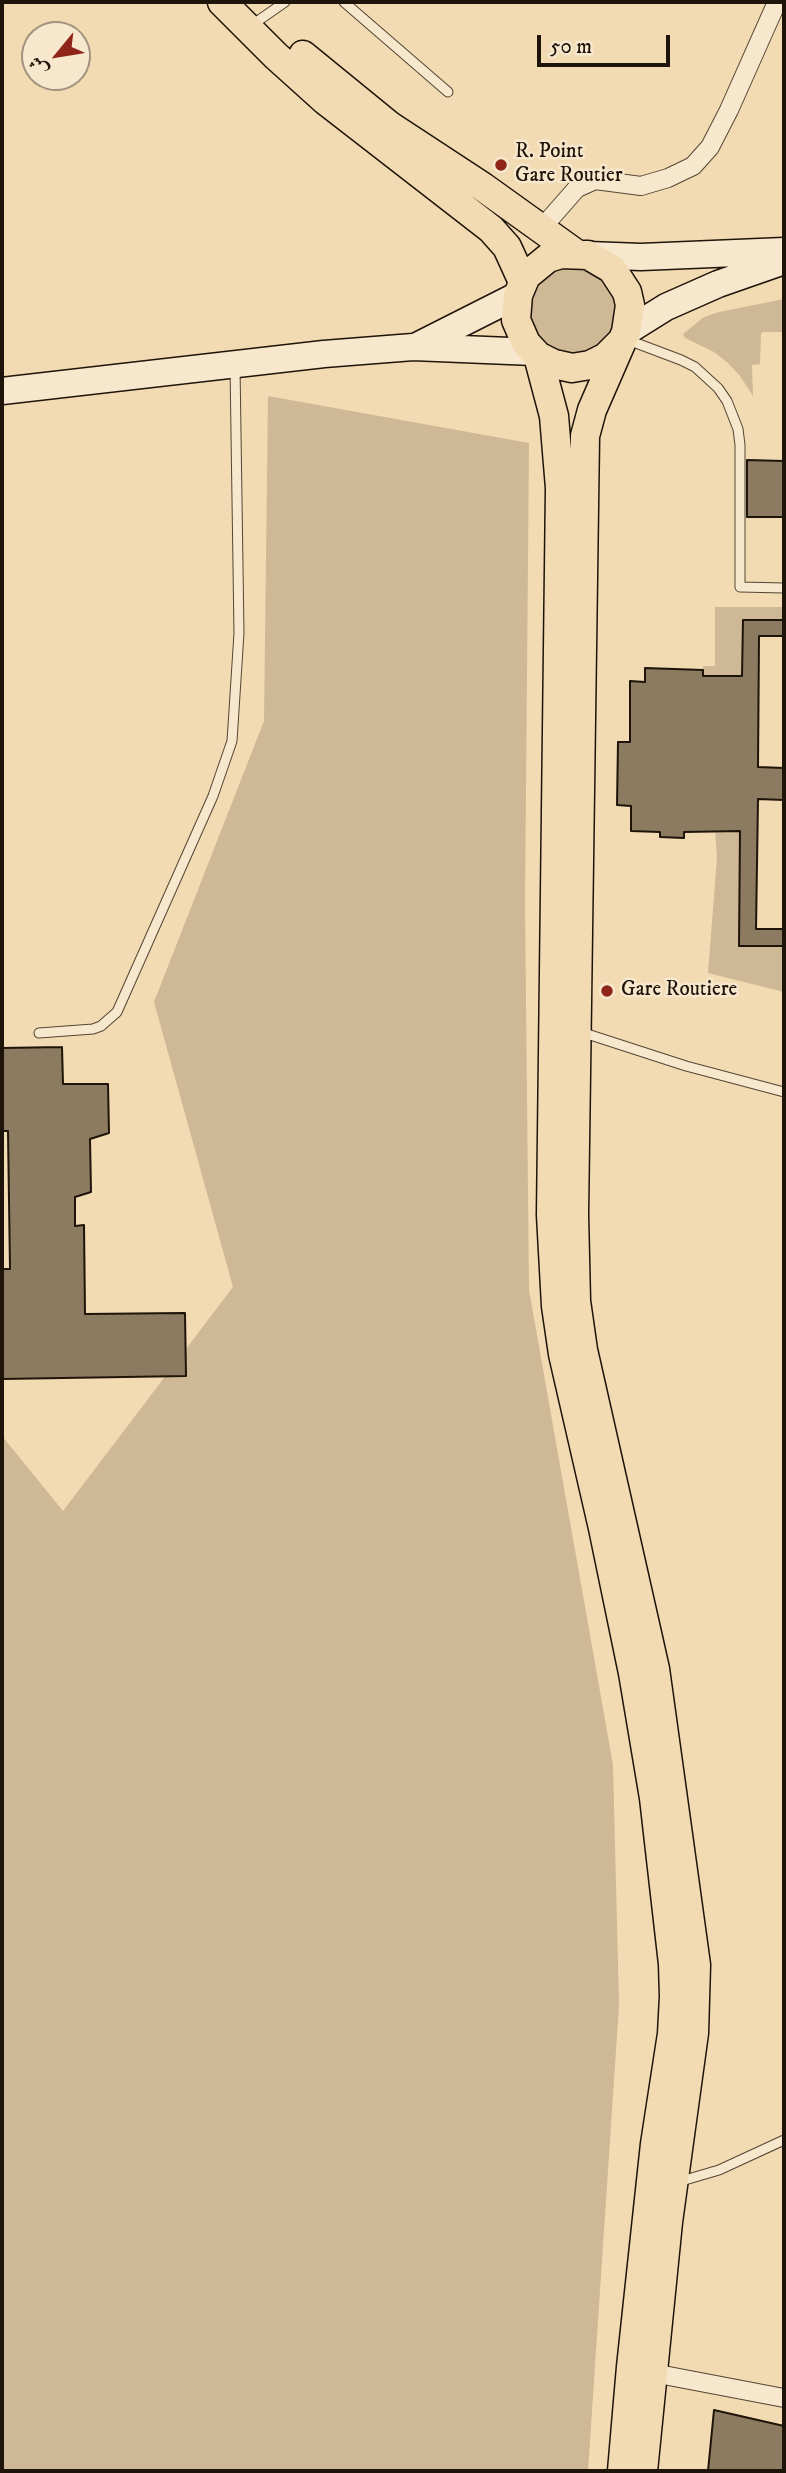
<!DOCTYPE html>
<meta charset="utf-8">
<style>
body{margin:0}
#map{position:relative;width:786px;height:2473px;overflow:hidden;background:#f2dab2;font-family:"IM FELL DW Pica",Amiri,serif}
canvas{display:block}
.frame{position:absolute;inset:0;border:4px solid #1e1409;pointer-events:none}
.north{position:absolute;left:21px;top:21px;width:70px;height:70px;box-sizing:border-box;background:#f7e7cd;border:2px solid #a0937f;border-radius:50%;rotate:240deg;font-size:19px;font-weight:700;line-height:28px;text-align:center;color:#1e1409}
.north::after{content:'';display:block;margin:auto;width:24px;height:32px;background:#8f2418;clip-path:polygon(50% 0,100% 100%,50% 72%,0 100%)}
.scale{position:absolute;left:537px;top:35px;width:133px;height:32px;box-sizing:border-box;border:4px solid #1e1409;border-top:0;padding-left:9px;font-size:21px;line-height:24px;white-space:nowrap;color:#1e1409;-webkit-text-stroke:5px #f7e7cd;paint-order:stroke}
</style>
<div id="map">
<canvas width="786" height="2473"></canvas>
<div class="frame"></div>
<div class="north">ش</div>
<div class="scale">50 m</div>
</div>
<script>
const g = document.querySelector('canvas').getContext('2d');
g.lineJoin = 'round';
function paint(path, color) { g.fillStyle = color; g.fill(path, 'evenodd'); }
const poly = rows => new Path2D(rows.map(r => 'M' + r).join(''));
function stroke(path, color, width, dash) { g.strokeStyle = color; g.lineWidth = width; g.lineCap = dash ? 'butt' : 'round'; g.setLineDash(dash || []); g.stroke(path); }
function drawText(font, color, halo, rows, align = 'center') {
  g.font = font + ' "IM FELL DW Pica",serif'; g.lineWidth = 5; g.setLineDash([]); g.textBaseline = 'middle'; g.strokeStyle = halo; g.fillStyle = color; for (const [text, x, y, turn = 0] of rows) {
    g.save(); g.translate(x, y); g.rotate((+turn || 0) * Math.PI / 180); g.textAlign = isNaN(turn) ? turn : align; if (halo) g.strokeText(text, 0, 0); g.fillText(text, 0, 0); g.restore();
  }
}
paint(poly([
 [578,265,606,275,621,316,607,343,580,355,565,354,551,348,540,338,533,325,530,310,533,295,540,282,550,272,564,266],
 [784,299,784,332,763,332,761,334,760,364,752,365,753,396,740,376,728,363,714,352,685,338,683,334,704,317,719,312],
 [268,396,529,443,525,904,529,1290,613,1765,619,2005,588,2471,2,2471,2,1436,63,1511,233,1287,154,1002,264,721],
 [715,607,784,607,784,620,743,620,742,689,734,690,733,676,703,676,703,666,715,666],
 [714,814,740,814,739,946,784,946,784,992,708,973,717,858]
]), '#ceb895');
const building = poly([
 [747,460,784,461,784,517,747,517,747,460],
 [743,620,784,620,784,636,759,636,758,767,784,768,784,800,758,799,756,929,784,929,784,946,739,946,740,831,684,832,684,838,660,837,660,832,631,831,631,806,617,805,618,742,630,742,630,681,645,682,645,668,703,670,703,676,742,676,743,620],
 [62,1047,63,1084,108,1084,109,1133,90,1139,91,1192,75,1197,75,1226,84,1225,85,1314,185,1313,186,1376,2,1379,2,1269,10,1269,8,1131,2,1131,2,1048,62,1047],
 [714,2410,784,2426,784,2471,708,2471,714,2410]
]);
paint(building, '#8c7b61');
stroke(building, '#1e1409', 2);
const lane = poly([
 [344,2,448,92],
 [252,25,285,2],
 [628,340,681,360,695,367,718,388,727,401,738,429,740,445,740,587,784,588],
 [581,1032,686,1066,784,1092],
 [39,1033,93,1029,101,1026,117,1012,213,796,232,741,239,633,235,366],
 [678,2182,719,2170,784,2140]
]);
const street = poly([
 [541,229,577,188,595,180,641,186,668,178,693,166,710,147,729,110,777,2],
 [653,2373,784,2398]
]);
const secondary = poly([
 [588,255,641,257,784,251],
 [626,332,666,307,718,284,784,261],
 [415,347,518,295],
 [2,391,324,354,413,347,534,352]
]);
const primary = poly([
 [222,2,276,56,326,101,491,229,507,247,523,282],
 [303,55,390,126,483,187,575,253],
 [619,344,606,357,590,365,572,368,554,364,538,356,526,343,516,320,518,295,526,276,548,258,561,254,588,255,612,269,627,292,630,305,626,332,592,410,585,436,574,1214,576,1301,583,1350,655,1669,696,1965,694,2033,668,2222,643,2471],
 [538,356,554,416,560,488,551,1215,556,1306,563,1354,603,1528,633,1673,654,1798,673,1964,674,1996,672,2034,655,2144,631,2367,622,2471]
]);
stroke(lane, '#534633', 11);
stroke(street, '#534633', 20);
stroke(secondary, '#1e1409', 29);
stroke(primary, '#1e1409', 31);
stroke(lane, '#f7e7cd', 9);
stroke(street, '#f7e7cd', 18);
stroke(secondary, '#f7e7cd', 26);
stroke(primary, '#f2dab2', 28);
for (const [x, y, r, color] of [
 [501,165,7,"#8f2418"],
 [607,991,7,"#8f2418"]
]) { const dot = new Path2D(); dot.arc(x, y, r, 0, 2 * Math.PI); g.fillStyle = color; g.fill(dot); stroke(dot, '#f7e7cd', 2.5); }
drawText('21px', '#1e1409', '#f7e7cd', [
 ["R. Point",515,153],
 ["Gare Routier",515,177],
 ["Gare Routiere",621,991]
], 'left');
</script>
